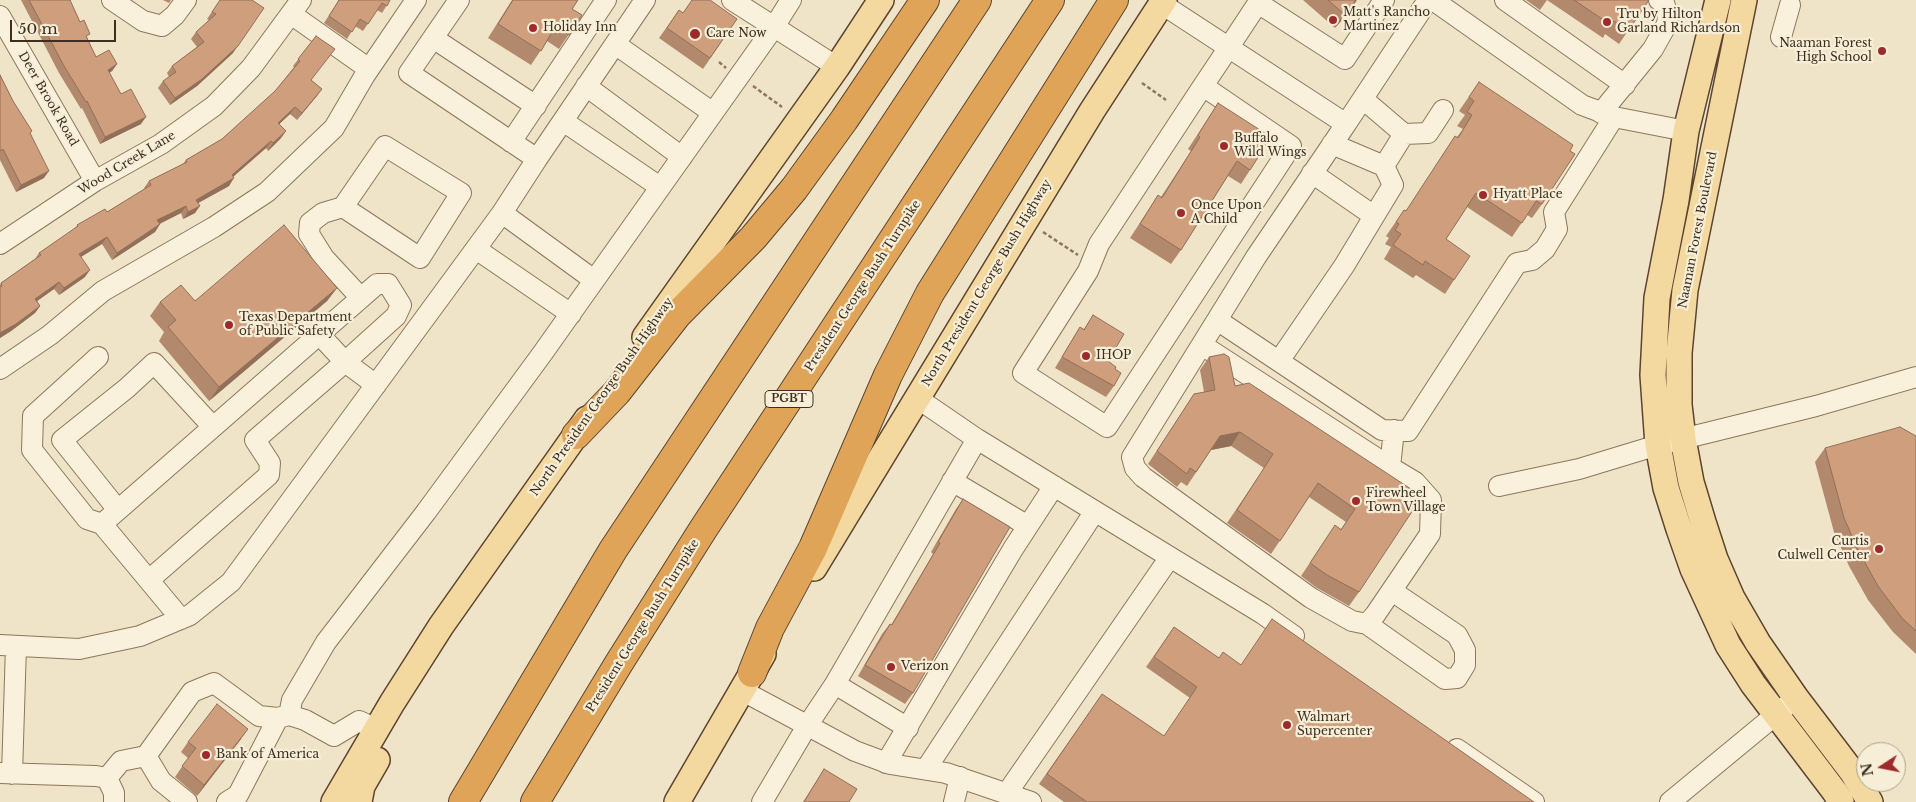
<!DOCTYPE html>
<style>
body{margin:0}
#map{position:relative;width:1916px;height:802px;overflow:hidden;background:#f0e4c8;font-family:"Libre Baskerville",serif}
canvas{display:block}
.north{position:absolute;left:1856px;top:742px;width:50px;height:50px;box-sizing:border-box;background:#f7eed8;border:1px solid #ada18e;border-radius:50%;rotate:259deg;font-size:14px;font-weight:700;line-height:20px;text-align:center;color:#3d2e20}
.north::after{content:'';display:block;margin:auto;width:18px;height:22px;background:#9e2a2b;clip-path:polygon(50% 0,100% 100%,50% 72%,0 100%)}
.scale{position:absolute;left:10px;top:20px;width:106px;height:22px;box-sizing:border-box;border:2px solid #3d2e20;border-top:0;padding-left:6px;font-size:15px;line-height:18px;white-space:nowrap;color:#3d2e20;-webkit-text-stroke:4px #f7eed8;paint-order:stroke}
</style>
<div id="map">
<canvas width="1916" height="802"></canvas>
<div class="north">N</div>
<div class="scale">50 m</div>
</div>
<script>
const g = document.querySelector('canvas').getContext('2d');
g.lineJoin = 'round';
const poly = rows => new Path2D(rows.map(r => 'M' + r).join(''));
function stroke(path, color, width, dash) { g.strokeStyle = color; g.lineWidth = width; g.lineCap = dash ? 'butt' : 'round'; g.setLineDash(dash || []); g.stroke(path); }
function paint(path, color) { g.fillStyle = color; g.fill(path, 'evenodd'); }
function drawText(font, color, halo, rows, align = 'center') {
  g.font = font + ' "Libre Baskerville",serif'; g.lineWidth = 4.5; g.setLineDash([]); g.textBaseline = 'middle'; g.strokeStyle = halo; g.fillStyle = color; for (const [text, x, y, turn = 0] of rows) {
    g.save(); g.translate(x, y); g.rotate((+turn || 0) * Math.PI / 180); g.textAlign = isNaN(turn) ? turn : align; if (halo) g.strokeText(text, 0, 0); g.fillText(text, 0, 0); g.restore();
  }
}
const minor = poly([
 [112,0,143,21,162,26,175,15,186,0],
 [459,0,409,73,537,159,645,0],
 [732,0,837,67],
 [1433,0,1582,105,1614,117,1686,131],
 [1505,0,1625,85],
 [1258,3,1345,59,1384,0],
 [1162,4,1346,124,1428,0],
 [291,14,369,69],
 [0,16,95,181],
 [1781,37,1790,5],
 [433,38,536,106],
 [615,44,713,113],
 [586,86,682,157],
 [1203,86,1291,146,1107,427,1023,373,1088,271,1099,244,1203,86,1229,47,1260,0],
 [1363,99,1404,134],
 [1601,113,1653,49,1667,24,1668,16,1664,3,1659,0],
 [563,121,660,187],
 [1346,124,1256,257,1217,320,1382,430,1408,431,1517,263,1532,260,1545,249,1557,229,1554,212,1614,117],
 [511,142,606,0],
 [1332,144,1384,166],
 [1312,173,1374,216],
 [343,207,385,146,461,193,420,258,343,207,323,213,310,223,309,234,324,258,361,298],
 [502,213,594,280],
 [0,244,95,181,161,144,214,106,251,68,301,0],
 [476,249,571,314],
 [1217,320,1132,457,1135,468,1143,477,1311,598,1352,621,1367,624,1375,615,1430,534,1431,500,1415,482,1390,467,1394,430],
 [319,334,345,362,376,385],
 [1202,345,1390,467],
 [98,357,33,416,32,450,87,519,102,524,181,619],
 [1279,361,1344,266,1393,185,1384,166,1404,134,1428,133,1443,110],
 [0,369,50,335,103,291,214,227,267,192,334,128,365,75,416,0],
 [917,398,977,439],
 [952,481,1028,526],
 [1499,486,1579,469,1658,445,1816,406,1916,377],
 [118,510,62,440,127,388,154,363,213,427],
 [102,524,377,284,388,284,401,305,396,316,345,362,255,440,270,463,269,475,149,580],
 [1367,624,1445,679,1457,678,1465,665,1465,650,1457,635,1392,591],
 [0,645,79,649,140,636,190,615,231,582,502,213,537,159],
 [835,684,908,728],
 [741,690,855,751,890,764,946,773,1031,802],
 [289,715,305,720,334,736,359,721,377,729],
 [1457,749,1534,802],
 [886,763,1013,549,1054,486],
 [926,769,1095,511],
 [0,773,96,776,107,778,114,793,114,802],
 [12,774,16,646],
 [107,778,121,761,146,756],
 [1007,793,1170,557],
 [187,802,161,781,146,756,192,692,214,683,259,716,278,718,289,715,292,700,326,642,426,512,542,354,774,27,791,0],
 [227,802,238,795,278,718],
 [762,802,807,726,835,684,977,439,1263,614,1294,636],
 [954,802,960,777],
 [1670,802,1796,698]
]);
const major = poly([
 [1718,0,1686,131,1676,200,1657,298,1653,375,1658,445,1666,488,1679,529,1693,569,1728,645,1753,684,1835,792,1841,802],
 [1744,0,1685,290,1679,353,1679,405,1683,439,1691,482,1703,522,1715,559,1732,598,1758,643,1796,698,1853,773,1870,802],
 [645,337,837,67,881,0],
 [814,568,1092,111,1164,0],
 [334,802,392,703,441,626,587,419],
 [359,802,362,786,377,760],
 [677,802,763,654]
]);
const highway = poly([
 [576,435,617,392,677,315,753,238,794,189,844,120,925,0],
 [752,673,770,628,813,548,888,375,930,293,1114,0],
 [463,802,613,550,977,0],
 [535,802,619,663,702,531,1050,0]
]);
stroke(minor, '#8d765c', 22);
stroke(major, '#5b4430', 28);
stroke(highway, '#5b4430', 30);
stroke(poly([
 [719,62,726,68],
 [1142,83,1166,100],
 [753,86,782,107],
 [1043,232,1078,255]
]), '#8d765c', 2.5, [4, 2.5]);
stroke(minor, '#faf1dc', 20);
stroke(major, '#f3d9a0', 25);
stroke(highway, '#e0a458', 28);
paint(poly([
 [21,0,70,0,96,57,117,64,112,71,109,73,121,94,141,124,100,144,82,108,81,109,59,73],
 [163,0,171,0,169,3],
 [220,0,233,53,197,86,170,105,158,88,163,81,169,77,167,73,172,66,197,47,191,39,196,32,209,20,207,19],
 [339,0,390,0,382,13,377,10,363,31,355,26,347,39,324,23],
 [512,0,578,0,572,9,582,15,559,49,547,41,531,65,488,38],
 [1303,0,1357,0,1348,13,1335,28],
 [1526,0,1547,0,1540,10],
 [1547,0,1649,0,1619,44,1605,34,1603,38],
 [679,10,683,13,737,19,703,69,659,38],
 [316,36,311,80,322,89,297,120,290,114,279,124,286,131,281,138,268,151,266,148,233,177,229,186,198,203,195,213,183,219,181,213,160,224,155,232,112,260,102,244,81,257,85,277,59,295,54,289,37,301,40,306,35,313,11,331,0,338,0,285,1,283,35,259,39,253,75,229,77,225,107,212,145,189,144,188,149,181,183,164,186,160,222,139,275,91,294,67,293,66],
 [0,75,30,134,44,178,16,192,0,160],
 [1479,82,1570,151,1542,204,1532,218,1527,215,1512,237,1467,207,1446,239,1454,280,1445,294,1416,275,1413,278,1384,259,1391,247,1385,244,1389,238,1386,236,1404,210,1406,211,1455,136,1457,137,1463,129,1457,126,1465,115,1459,111],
 [1218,103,1250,170,1241,184,1228,176,1181,250,1171,264,1130,238,1158,195,1161,197,1191,151,1188,149],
 [337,288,327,301,209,401,159,341,164,332,150,316,160,302,195,301],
 [1093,315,1108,361,1115,369,1114,386,1106,397,1055,368,1073,338,1080,327,1084,329],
 [1209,357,1235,386,1411,496,1359,592,1349,606,1317,588,1301,576,1335,525,1341,529,1346,522,1309,497,1271,554,1227,523,1264,468,1231,446,1211,450,1187,486,1181,482,1177,487,1148,464,1194,394,1204,392,1200,370],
 [1916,436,1916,654,1893,632,1868,600,1849,566,1834,532,1815,462,1825,448],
 [963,499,913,693,905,704,858,676,882,634,890,624,891,625,933,554,931,552,956,509],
 [1174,627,1219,658,1241,665,1534,802,1064,802,1039,784,1102,694,1164,736,1190,698,1146,667],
 [241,739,197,796,175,777,188,758,181,752,188,742],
 [824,769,849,802,803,802]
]), '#b2896c');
paint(poly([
 [1357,0,1348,13,1335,28,1344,14],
 [238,46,233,53,197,86,170,105,175,98],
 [117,64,112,71,103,77,108,70],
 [322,89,317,96,297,120,302,113],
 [295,107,290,114,273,130,278,123],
 [146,117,141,124,100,144,105,137],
 [286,131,281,138,268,151,273,143],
 [271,141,266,148,227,182,232,175],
 [49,171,44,178,16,192,21,185],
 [234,178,229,186,191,207,196,200],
 [186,206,181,213,152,227,157,220],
 [200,206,195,213,183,219,188,212],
 [160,224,155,232,112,260,117,253],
 [107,237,102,244,74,261,79,254],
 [90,270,85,277,59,295,64,288],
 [59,282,54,289,30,306,35,299],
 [337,288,327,301,209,401,219,387],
 [40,306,35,313,11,331,0,338,0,333],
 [1240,432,1231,446,1211,450,1220,436],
 [248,729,241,739,197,796,204,785]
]), '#916f58');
const building = poly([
 [29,0,70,0,80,22,84,20,90,34,86,36,96,57,109,50,117,64,108,70,121,94,131,89,146,117,105,137,87,101,86,102,64,66,29,0],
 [220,0,252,0,264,8,238,46,202,79,175,98,163,81,176,72,172,66,204,42,196,32,216,14,212,12,220,0],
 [339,0,390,0,387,6,382,3,368,24,360,19,352,32,329,16,339,0],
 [513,0,578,0,572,9,582,15,569,35,555,27,541,51,498,24,513,0],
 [692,0,710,0,737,19,710,58,667,28,679,10,683,13,692,0],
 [1328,0,1356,0,1344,14,1328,0],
 [1574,0,1649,0,1628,31,1614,21,1611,25,1574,0],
 [316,36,335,49,311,80,322,89,302,113,295,107,278,123,286,131,273,143,271,141,232,175,234,178,196,200,200,206,188,212,186,206,157,220,160,224,117,253,107,237,79,254,90,270,64,288,59,282,35,299,40,306,16,324,0,333,0,287,2,286,1,283,41,255,39,253,78,226,77,225,105,209,107,212,151,185,149,181,187,162,186,160,222,139,275,91,300,61,298,59,316,36],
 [0,75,13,101,32,131,30,133,49,171,21,185,3,149,0,151,0,75],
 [1479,82,1573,145,1570,151,1575,154,1542,204,1536,201,1522,223,1476,193,1446,239,1470,256,1454,280,1425,261,1423,265,1393,245,1401,234,1395,230,1399,224,1396,222,1404,210,1406,211,1455,136,1458,138,1472,115,1467,112,1474,101,1469,97,1479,82],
 [1218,103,1271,137,1250,170,1237,161,1181,250,1140,224,1158,195,1162,198,1200,137,1198,135,1218,103],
 [284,225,337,288,219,387,168,327,176,320,160,302,181,285,195,301,284,225],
 [1093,315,1124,334,1108,361,1116,367,1115,369,1121,373,1114,386,1062,357,1080,327,1084,330,1093,315],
 [1224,354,1229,357,1235,386,1249,383,1414,491,1411,496,1419,501,1359,592,1327,575,1310,563,1335,525,1341,530,1355,509,1318,483,1280,541,1237,510,1273,454,1240,432,1220,436,1196,472,1190,468,1187,474,1157,451,1194,394,1215,390,1209,357,1224,354],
 [1900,427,1916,436,1916,631,1902,618,1878,586,1859,552,1844,518,1825,448,1900,427],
 [963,499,1010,527,913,693,865,665,890,624,892,625,940,543,938,542,963,499],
 [1272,619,1534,802,1087,802,1047,774,1102,694,1164,736,1197,687,1154,657,1174,627,1219,658,1223,652,1241,665,1272,619],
 [217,704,248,729,204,785,182,766,196,748,188,742,217,704],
 [824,769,857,789,849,802,804,802,824,769]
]);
paint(building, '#cf9f7d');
stroke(building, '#916f58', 1);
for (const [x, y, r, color] of [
 [1333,20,5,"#9e2a2b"],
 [1607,22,5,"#9e2a2b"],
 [533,28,5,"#9e2a2b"],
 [695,34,6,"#9e2a2b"],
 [1882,51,5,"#9e2a2b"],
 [1224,146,5,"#9e2a2b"],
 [1483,195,5,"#9e2a2b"],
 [1181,213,5,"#9e2a2b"],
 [229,325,5,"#9e2a2b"],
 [1086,356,5,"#9e2a2b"],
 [1356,501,5,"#9e2a2b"],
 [1879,549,5,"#9e2a2b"],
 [891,667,5,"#9e2a2b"],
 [1287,725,5,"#9e2a2b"],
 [206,755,5,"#9e2a2b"]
]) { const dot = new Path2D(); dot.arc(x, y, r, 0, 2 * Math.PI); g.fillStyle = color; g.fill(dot); stroke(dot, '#f7eed8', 2); }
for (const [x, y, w] of [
 [789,399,48]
]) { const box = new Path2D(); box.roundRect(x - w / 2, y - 8.5, w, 17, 4); g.fillStyle = '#f7eed8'; g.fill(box); stroke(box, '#3d2e20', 1); }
drawText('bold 11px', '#3d2e20', null, [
 ["PGBT",789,399]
]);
drawText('12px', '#3d2e20', '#f7eed8', [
 ["Matt's Rancho",1343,13],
 ["Martinez",1343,27],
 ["Tru by Hilton",1617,15],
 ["Garland Richardson",1617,29],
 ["Holiday Inn",543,28],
 ["Care Now",706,34],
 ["Naaman Forest",1872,44,"right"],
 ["High School",1872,58,"right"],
 ["Buffalo",1234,139],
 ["Wild Wings",1234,153],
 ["Hyatt Place",1493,195],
 ["Once Upon",1191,206],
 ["A Child",1191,220],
 ["Texas Department",239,318],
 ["of Public Safety",239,332],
 ["IHOP",1096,356],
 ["Firewheel",1366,494],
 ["Town Village",1366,508],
 ["Curtis",1869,542,"right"],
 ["Culwell Center",1869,556,"right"],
 ["Verizon",901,667],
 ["Walmart",1297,718],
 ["Supercenter",1297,732],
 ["Bank of America",216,755]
], 'left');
drawText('12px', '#3d2e20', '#f7eed8', [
 ["Deer Brook Road",48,99,60],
 ["Wood Creek Lane",127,163,-31],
 ["Naaman Forest Boulevard",1698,230,-79],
 ["North President George Bush Highway",987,283,-59],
 ["President George Bush Turnpike",863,286,-57],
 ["North President George Bush Highway",602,397,-55],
 ["President George Bush Turnpike",643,626,-58]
]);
</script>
